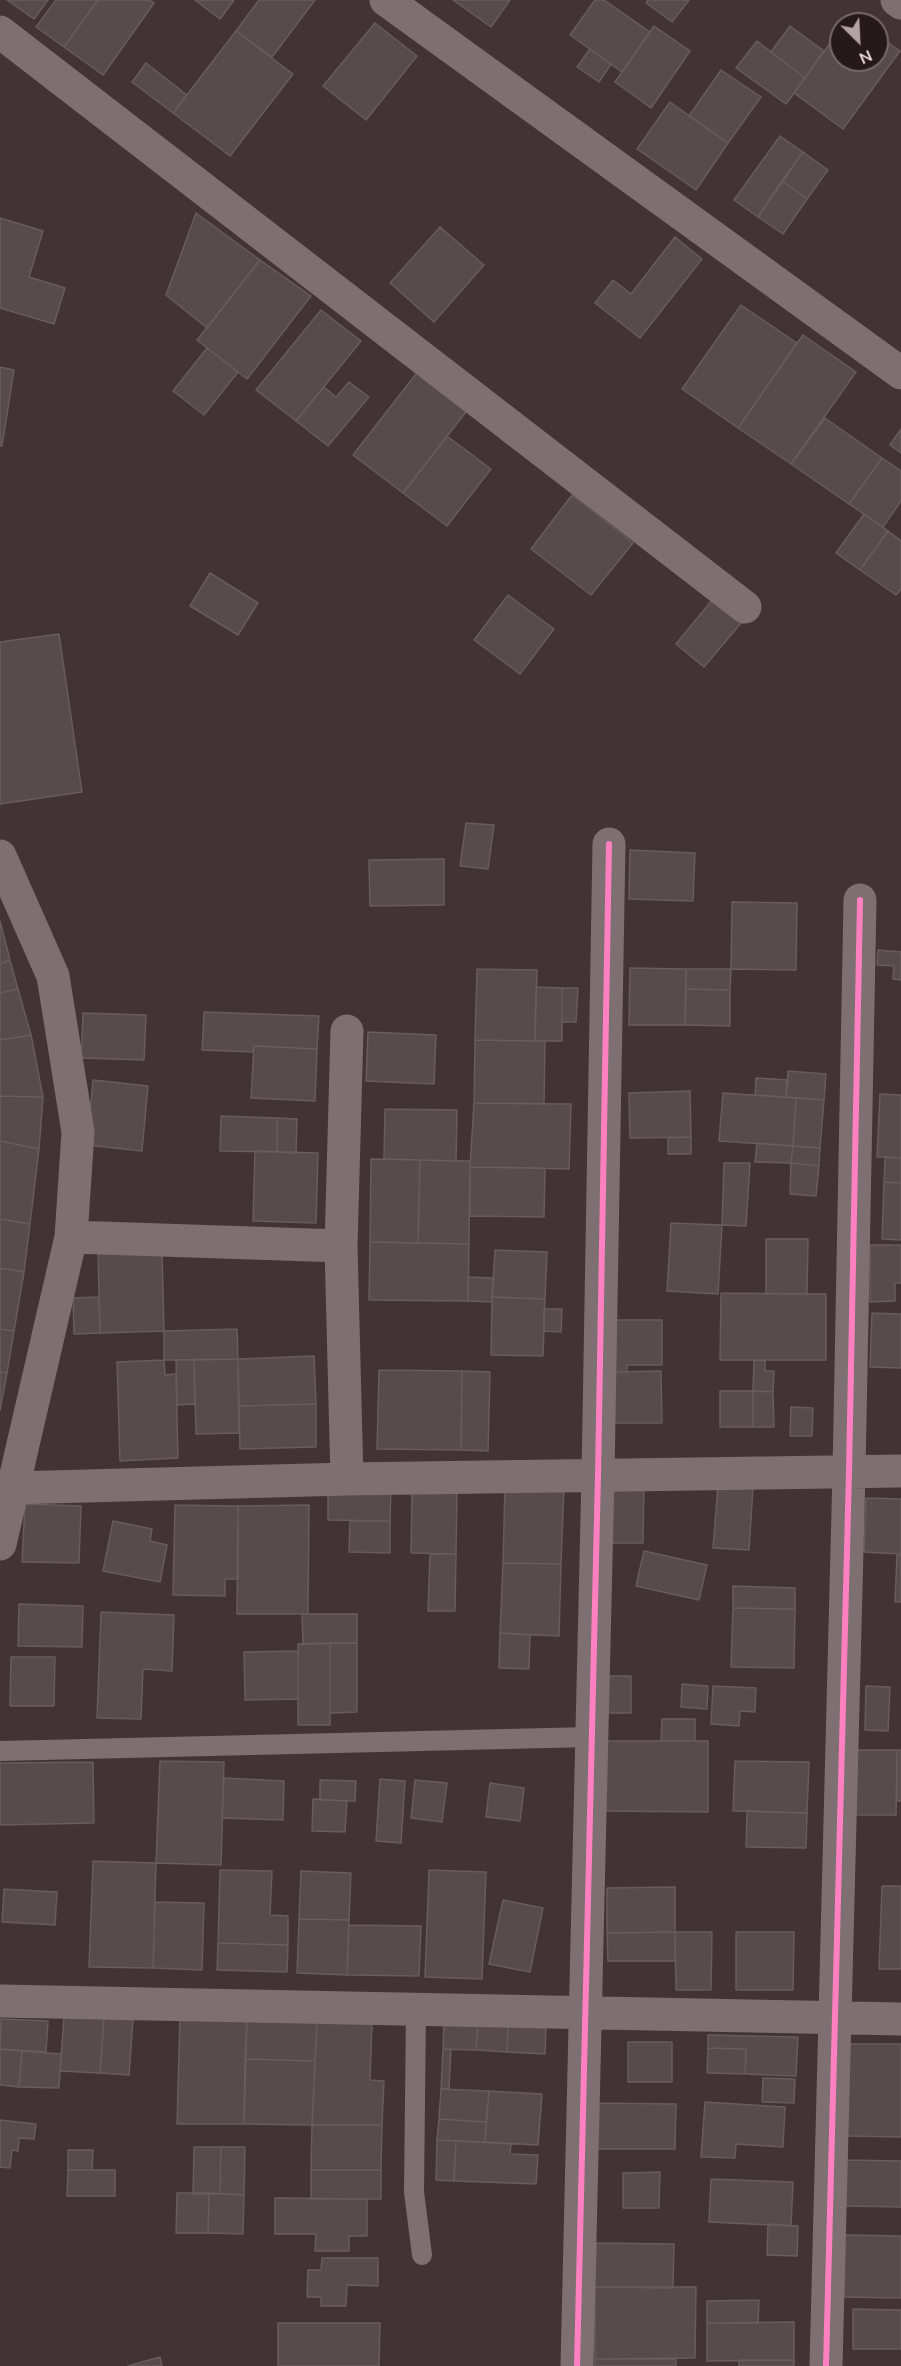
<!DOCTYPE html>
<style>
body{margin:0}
#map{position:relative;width:901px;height:2366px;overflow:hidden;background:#413336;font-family:"Nunito Sans",sans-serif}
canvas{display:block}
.north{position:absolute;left:829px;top:12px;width:60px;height:60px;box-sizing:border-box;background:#25191b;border:2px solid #77696b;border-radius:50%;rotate:156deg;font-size:16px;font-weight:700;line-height:24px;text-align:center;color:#f1e0e2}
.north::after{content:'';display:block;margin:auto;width:21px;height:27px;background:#b3a3a6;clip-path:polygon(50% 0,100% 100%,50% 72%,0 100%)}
</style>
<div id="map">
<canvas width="901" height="2366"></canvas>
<div class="north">N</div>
</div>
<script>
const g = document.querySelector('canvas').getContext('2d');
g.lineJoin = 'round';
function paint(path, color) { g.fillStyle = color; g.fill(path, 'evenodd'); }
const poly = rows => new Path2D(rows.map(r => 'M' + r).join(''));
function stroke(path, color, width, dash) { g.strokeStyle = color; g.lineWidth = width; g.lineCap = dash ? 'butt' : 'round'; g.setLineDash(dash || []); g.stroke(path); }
const building = poly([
 [7,0,48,0,34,19,7,0],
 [56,0,98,0,64,47,36,27,56,0],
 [98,0,149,0,154,3,103,75,64,47,98,0],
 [195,0,234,0,220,19,195,0],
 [259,0,315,0,272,57,236,31,259,0],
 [453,0,510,0,491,27,453,0],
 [595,0,604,0,650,32,622,72,570,35,595,0],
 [648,0,689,0,672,22,646,3,648,0],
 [851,15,862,24,844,24,851,15],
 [375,23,417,56,366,120,323,86,375,23],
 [654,26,690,51,651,108,615,82,654,26],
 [790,26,824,51,805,78,771,52,790,26],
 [841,28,841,60,877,60,877,35,900,51,843,129,794,93,841,28],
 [236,31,293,74,230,156,173,113,236,31],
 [757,41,805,78,786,104,736,68,757,41],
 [590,49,611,64,599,82,577,67,590,49],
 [146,63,187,95,173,113,132,82,146,63],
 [721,70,761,97,728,143,689,116,721,70],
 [670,102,728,143,696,190,637,149,670,102],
 [780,136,803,152,758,217,734,200,780,136],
 [803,152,828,170,807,199,782,181,803,152],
 [782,181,807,199,783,234,758,217,782,181],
 [196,213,260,260,207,328,166,295,196,213],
 [0,218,43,231,29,277,65,288,54,324,0,308,0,218],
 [440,227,484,265,434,322,390,283,440,227],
 [675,237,702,259,640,338,595,303,613,280,631,294,675,237],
 [260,260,311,296,247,379,197,340,260,260],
 [741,305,797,343,738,428,682,389,741,305],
 [321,310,361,341,296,421,256,390,321,310],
 [803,335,856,372,791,464,738,428,803,335],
 [207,348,238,372,204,415,173,391,207,348],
 [0,367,14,370,2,446,0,446,0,367],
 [419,370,469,408,403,493,353,455,419,370],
 [349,382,369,397,328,446,296,421,324,387,336,397,349,382],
 [825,418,882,458,849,504,791,464,825,418],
 [901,429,901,453,890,445,901,429],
 [447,436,491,469,447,526,403,493,447,436],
 [882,458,901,471,901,501,883,527,849,504,882,458],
 [572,495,633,543,591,595,531,549,572,495],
 [864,514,888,531,860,570,836,553,864,514],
 [888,531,901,541,901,589,896,595,860,570,888,531],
 [210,573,258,603,238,635,190,606,210,573],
 [508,595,554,629,520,674,474,640,508,595],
 [713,599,741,623,704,667,676,644,713,599],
 [59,634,82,792,0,804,0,642,59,634],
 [466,823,494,825,488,869,460,866,466,823],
 [630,850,695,853,693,901,629,899,630,850],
 [444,859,444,905,370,906,369,860,444,859],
 [732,902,797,903,796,970,731,969,732,902],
 [0,921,10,960,0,964,0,921],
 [878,950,901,952,901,980,893,979,894,966,877,965,878,950],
 [10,960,18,989,0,993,0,964,10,960],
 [630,968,686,969,685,1025,629,1025,630,968],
 [477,969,537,970,535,1041,475,1040,477,969],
 [686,969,731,969,730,990,686,989,686,969],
 [536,987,562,988,562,1041,535,1041,536,987],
 [562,988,578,988,576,1022,562,1022,562,988],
 [18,989,31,1035,0,1040,0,993,18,989],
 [686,989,730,990,730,1026,685,1025,686,989],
 [204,1012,319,1016,317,1049,254,1046,253,1052,202,1050,204,1012],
 [83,1013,146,1015,144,1060,81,1058,83,1013],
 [368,1032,436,1035,434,1084,366,1081,368,1032],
 [31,1035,43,1097,0,1096,0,1040,31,1035],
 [475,1040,545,1041,544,1104,474,1103,475,1040],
 [254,1046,317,1049,315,1101,251,1098,254,1046],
 [788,1071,826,1074,824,1100,786,1097,788,1071],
 [756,1078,788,1080,786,1097,755,1095,756,1078],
 [93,1080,148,1086,142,1151,87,1145,93,1080],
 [690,1091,691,1137,630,1138,629,1093,690,1091],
 [723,1093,796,1098,793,1146,719,1141,723,1093],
 [880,1094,901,1095,901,1158,877,1157,880,1094],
 [0,1096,43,1097,39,1149,0,1141,0,1096],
 [796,1098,824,1100,820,1148,793,1146,796,1098],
 [474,1103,571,1104,569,1169,470,1167,474,1103],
 [385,1109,457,1110,456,1161,384,1159,385,1109],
 [221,1116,277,1118,277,1152,220,1151,221,1116],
 [277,1118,297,1119,296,1153,277,1152,277,1118],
 [691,1137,691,1154,668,1154,668,1138,691,1137],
 [0,1141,39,1149,30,1224,0,1219,0,1141],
 [757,1143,793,1146,791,1163,755,1162,757,1143],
 [793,1146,820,1148,819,1166,791,1163,793,1146],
 [255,1151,318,1153,316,1223,253,1221,255,1151],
 [885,1157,901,1158,901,1183,884,1182,885,1157],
 [371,1159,420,1160,418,1243,370,1242,371,1159],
 [420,1160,470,1161,469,1244,418,1243,420,1160],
 [724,1163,750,1163,746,1226,722,1225,724,1163],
 [791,1163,819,1166,816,1196,790,1194,791,1163],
 [470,1167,545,1168,544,1217,470,1216,470,1167],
 [884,1182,901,1183,901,1240,882,1239,884,1182],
 [0,1219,30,1224,24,1272,0,1268,0,1219],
 [671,1223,722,1225,718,1294,667,1291,671,1223],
 [766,1239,808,1239,807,1294,766,1294,766,1239],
 [370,1242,469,1244,468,1301,369,1300,370,1242],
 [870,1245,901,1245,901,1283,895,1283,895,1301,870,1302,870,1245],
 [495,1250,547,1252,545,1299,492,1297,495,1250],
 [162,1251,164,1331,100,1333,98,1252,162,1251],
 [0,1268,24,1272,14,1331,0,1329,0,1268],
 [468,1277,494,1278,492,1302,468,1301,468,1277],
 [721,1293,826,1294,826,1360,720,1360,721,1293],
 [99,1297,100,1333,74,1334,73,1298,99,1297],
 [492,1297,545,1299,543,1356,491,1355,492,1297],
 [544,1309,562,1309,561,1332,544,1331,544,1309],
 [872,1313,901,1314,901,1368,870,1367,872,1313],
 [614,1320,662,1320,662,1365,627,1365,627,1372,614,1372,614,1320],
 [0,1329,14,1331,7,1373,0,1372,0,1329],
 [237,1329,238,1359,164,1360,164,1331,237,1329],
 [314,1356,316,1404,239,1406,238,1359,314,1356],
 [238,1359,239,1433,196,1434,194,1360,238,1359],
 [164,1360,165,1375,176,1374,178,1458,120,1461,117,1362,164,1360],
 [176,1360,194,1360,195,1404,177,1405,176,1360],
 [754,1360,765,1361,765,1371,774,1371,773,1392,753,1391,754,1360],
 [379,1370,462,1371,461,1450,377,1449,379,1370],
 [462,1371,490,1372,488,1451,461,1450,462,1371],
 [661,1371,662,1423,614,1423,614,1372,661,1371],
 [0,1372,7,1373,0,1410,0,1372],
 [720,1391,753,1391,753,1427,720,1427,720,1391],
 [753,1391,773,1392,774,1427,753,1427,753,1391],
 [316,1404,316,1447,240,1449,239,1406,316,1404],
 [791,1407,813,1408,812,1436,790,1436,791,1407],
 [613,1483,644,1483,643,1543,612,1543,613,1483],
 [505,1485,564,1487,561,1564,503,1563,505,1485],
 [718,1485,753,1487,749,1550,713,1548,718,1485],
 [328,1487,391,1488,390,1521,328,1520,328,1487],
 [412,1488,457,1489,456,1554,411,1553,412,1488],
 [866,1498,901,1499,901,1554,864,1552,866,1498],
 [25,1504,81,1506,79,1563,22,1562,25,1504],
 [175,1505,238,1506,238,1579,225,1579,225,1596,173,1595,175,1505],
 [309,1505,308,1614,237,1614,238,1506,309,1505],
 [113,1521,152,1529,150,1541,167,1545,160,1582,103,1571,113,1521],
 [350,1521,390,1521,390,1553,349,1552,350,1521],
 [644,1551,707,1565,699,1600,636,1586,644,1551],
 [430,1554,456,1554,455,1611,428,1611,430,1554],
 [897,1555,901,1555,901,1602,895,1602,897,1555],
 [503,1563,561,1564,559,1636,500,1633,503,1563],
 [733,1586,795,1588,795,1609,733,1608,733,1586],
 [19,1604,83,1606,82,1647,18,1646,19,1604],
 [733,1608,795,1609,794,1668,731,1667,733,1608],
 [101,1612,174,1615,172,1671,143,1669,141,1719,97,1718,101,1612],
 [302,1614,357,1614,357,1643,303,1644,302,1614],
 [500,1633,530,1635,529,1669,499,1668,500,1633],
 [330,1643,357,1643,357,1712,330,1713,330,1643],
 [330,1643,330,1725,298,1725,298,1644,330,1643],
 [298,1651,298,1699,245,1700,244,1652,298,1651],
 [11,1657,55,1657,54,1706,10,1706,11,1657],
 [604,1676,631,1676,631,1713,603,1713,604,1676],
 [682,1684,708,1686,707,1709,681,1707,682,1684],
 [713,1686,756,1688,755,1712,740,1711,739,1726,711,1724,713,1686],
 [866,1686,890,1687,888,1731,865,1730,866,1686],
 [662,1719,695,1719,695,1741,661,1741,662,1719],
 [603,1741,708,1741,708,1812,603,1811,603,1741],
 [857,1750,897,1750,896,1815,856,1815,857,1750],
 [897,1750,901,1750,901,1801,897,1801,897,1750],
 [160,1761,224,1762,221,1865,156,1863,160,1761],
 [735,1761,809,1762,807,1813,733,1811,735,1761],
 [93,1762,94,1823,0,1825,0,1763,93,1762],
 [224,1778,284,1781,283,1820,222,1818,224,1778],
 [380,1779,405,1781,401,1843,376,1841,380,1779],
 [320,1780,356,1781,355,1801,320,1800,320,1780],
 [415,1780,447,1783,442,1822,411,1818,415,1780],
 [490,1783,524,1788,520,1821,486,1817,490,1783],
 [313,1799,347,1801,345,1832,312,1831,313,1799],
 [747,1811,807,1813,806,1848,746,1847,747,1811],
 [93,1861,156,1863,153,1968,89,1967,93,1861],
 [220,1870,272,1871,270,1915,288,1916,288,1945,218,1943,220,1870],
 [429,1870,486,1872,482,1979,425,1977,429,1870],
 [301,1871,351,1873,349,1920,299,1919,301,1871],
 [882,1886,901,1886,901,1969,879,1969,882,1886],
 [675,1887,675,1932,607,1933,607,1888,675,1887],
 [4,1889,57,1892,55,1925,2,1922,4,1889],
 [503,1900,543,1908,530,1972,489,1964,503,1900],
 [155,1902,204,1903,202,1970,153,1968,155,1902],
 [299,1919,349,1920,347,1975,297,1973,299,1919],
 [349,1925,421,1926,419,1976,347,1975,349,1925],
 [675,1932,675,1961,608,1961,607,1933,675,1932],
 [675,1932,712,1932,711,1990,676,1990,675,1932],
 [736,1932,794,1932,793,1990,736,1990,736,1932],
 [218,1943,288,1945,287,1972,217,1970,218,1943],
 [64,2016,104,2018,100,2073,60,2071,64,2016],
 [104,2018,133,2020,129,2075,100,2073,104,2018],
 [180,2018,247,2021,244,2124,177,2124,180,2018],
 [1,2019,48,2021,46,2052,0,2049,1,2019],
 [247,2021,317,2022,315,2061,245,2059,247,2021],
 [317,2022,372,2024,370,2080,384,2081,382,2125,312,2125,317,2022],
 [444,2022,478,2024,476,2050,443,2049,444,2022],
 [478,2024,508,2026,507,2052,476,2050,478,2024],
 [508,2026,546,2028,545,2054,507,2052,508,2026],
 [708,2035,798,2037,796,2076,745,2074,746,2049,708,2048,708,2035],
 [628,2042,672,2042,672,2082,628,2082,628,2042],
 [848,2044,901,2044,901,2137,847,2136,848,2044],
 [708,2048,746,2049,745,2074,707,2073,708,2048],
 [0,2049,22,2051,19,2087,0,2085,0,2049],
 [443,2049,451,2049,449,2089,441,2089,443,2049],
 [22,2051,61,2054,59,2088,19,2087,22,2051],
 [245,2059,315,2061,312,2125,244,2124,245,2059],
 [763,2078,795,2079,794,2103,762,2102,763,2078],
 [441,2089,489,2091,486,2122,439,2119,441,2089],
 [489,2091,542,2094,538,2145,485,2142,489,2091],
 [705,2102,785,2107,783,2147,736,2144,735,2158,701,2157,705,2102],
 [598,2103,676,2104,675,2149,597,2149,598,2103],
 [439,2119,486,2122,485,2142,437,2140,439,2119],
 [0,2120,36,2124,34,2139,19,2138,18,2151,12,2150,10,2168,0,2167,0,2120],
 [312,2125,382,2125,381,2170,311,2170,312,2125],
 [437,2140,456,2141,454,2181,436,2180,437,2140],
 [456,2141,511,2144,510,2154,538,2155,536,2184,454,2181,456,2141],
 [194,2147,221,2147,220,2194,193,2194,194,2147],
 [221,2147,245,2147,244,2195,220,2194,221,2147],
 [68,2150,93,2150,92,2170,68,2170,68,2150],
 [846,2160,901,2161,901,2207,845,2206,846,2160],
 [68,2170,115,2170,115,2196,67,2196,68,2170],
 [311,2170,381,2170,381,2199,311,2199,311,2170],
 [660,2172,659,2208,623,2208,623,2173,660,2172],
 [711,2179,793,2182,791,2226,709,2222,711,2179],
 [177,2193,209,2193,208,2233,176,2233,177,2193],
 [209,2193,244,2195,243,2234,208,2233,209,2193],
 [275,2198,367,2199,367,2236,349,2236,349,2251,315,2251,316,2234,275,2234,275,2198],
 [768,2224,798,2226,797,2256,767,2255,768,2224],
 [845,2235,901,2236,901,2298,844,2297,845,2235],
 [596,2243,674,2244,673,2288,595,2287,596,2243],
 [322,2258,378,2258,378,2286,347,2285,346,2306,321,2306,321,2297,307,2297,308,2270,321,2270,322,2258],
 [595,2287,696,2287,695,2358,595,2359,595,2287],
 [759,2300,758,2323,707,2323,707,2301,759,2300],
 [853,2309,901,2310,901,2349,853,2349,853,2309],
 [794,2322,794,2360,707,2361,707,2323,794,2322],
 [278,2323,380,2323,379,2366,278,2366,278,2323],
 [160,2357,162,2366,128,2366,160,2357],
 [595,2359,676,2359,676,2366,595,2366,595,2359],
 [739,2360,794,2360,794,2366,739,2366,739,2360]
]);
paint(building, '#574b4d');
stroke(building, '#675c5e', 1.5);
stroke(poly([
 [0,1751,590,1737],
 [416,2010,414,2192,422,2255]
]), '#7e7072', 20);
stroke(poly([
 [386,0,901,373],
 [897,0,901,3],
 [0,32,745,607],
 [0,856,53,976,78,1132,71,1237,0,1544],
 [71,1237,341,1246],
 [347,1479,341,1246,347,1031],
 [12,1488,347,1479,901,1471],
 [0,2001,901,2019],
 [577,2366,598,1475,609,844],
 [826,2366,849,1472,860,900]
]), '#7e7072', 33);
stroke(poly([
 [577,2366,598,1475,609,844],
 [826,2366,849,1472,860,900]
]), '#ff80c0', 6);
</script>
